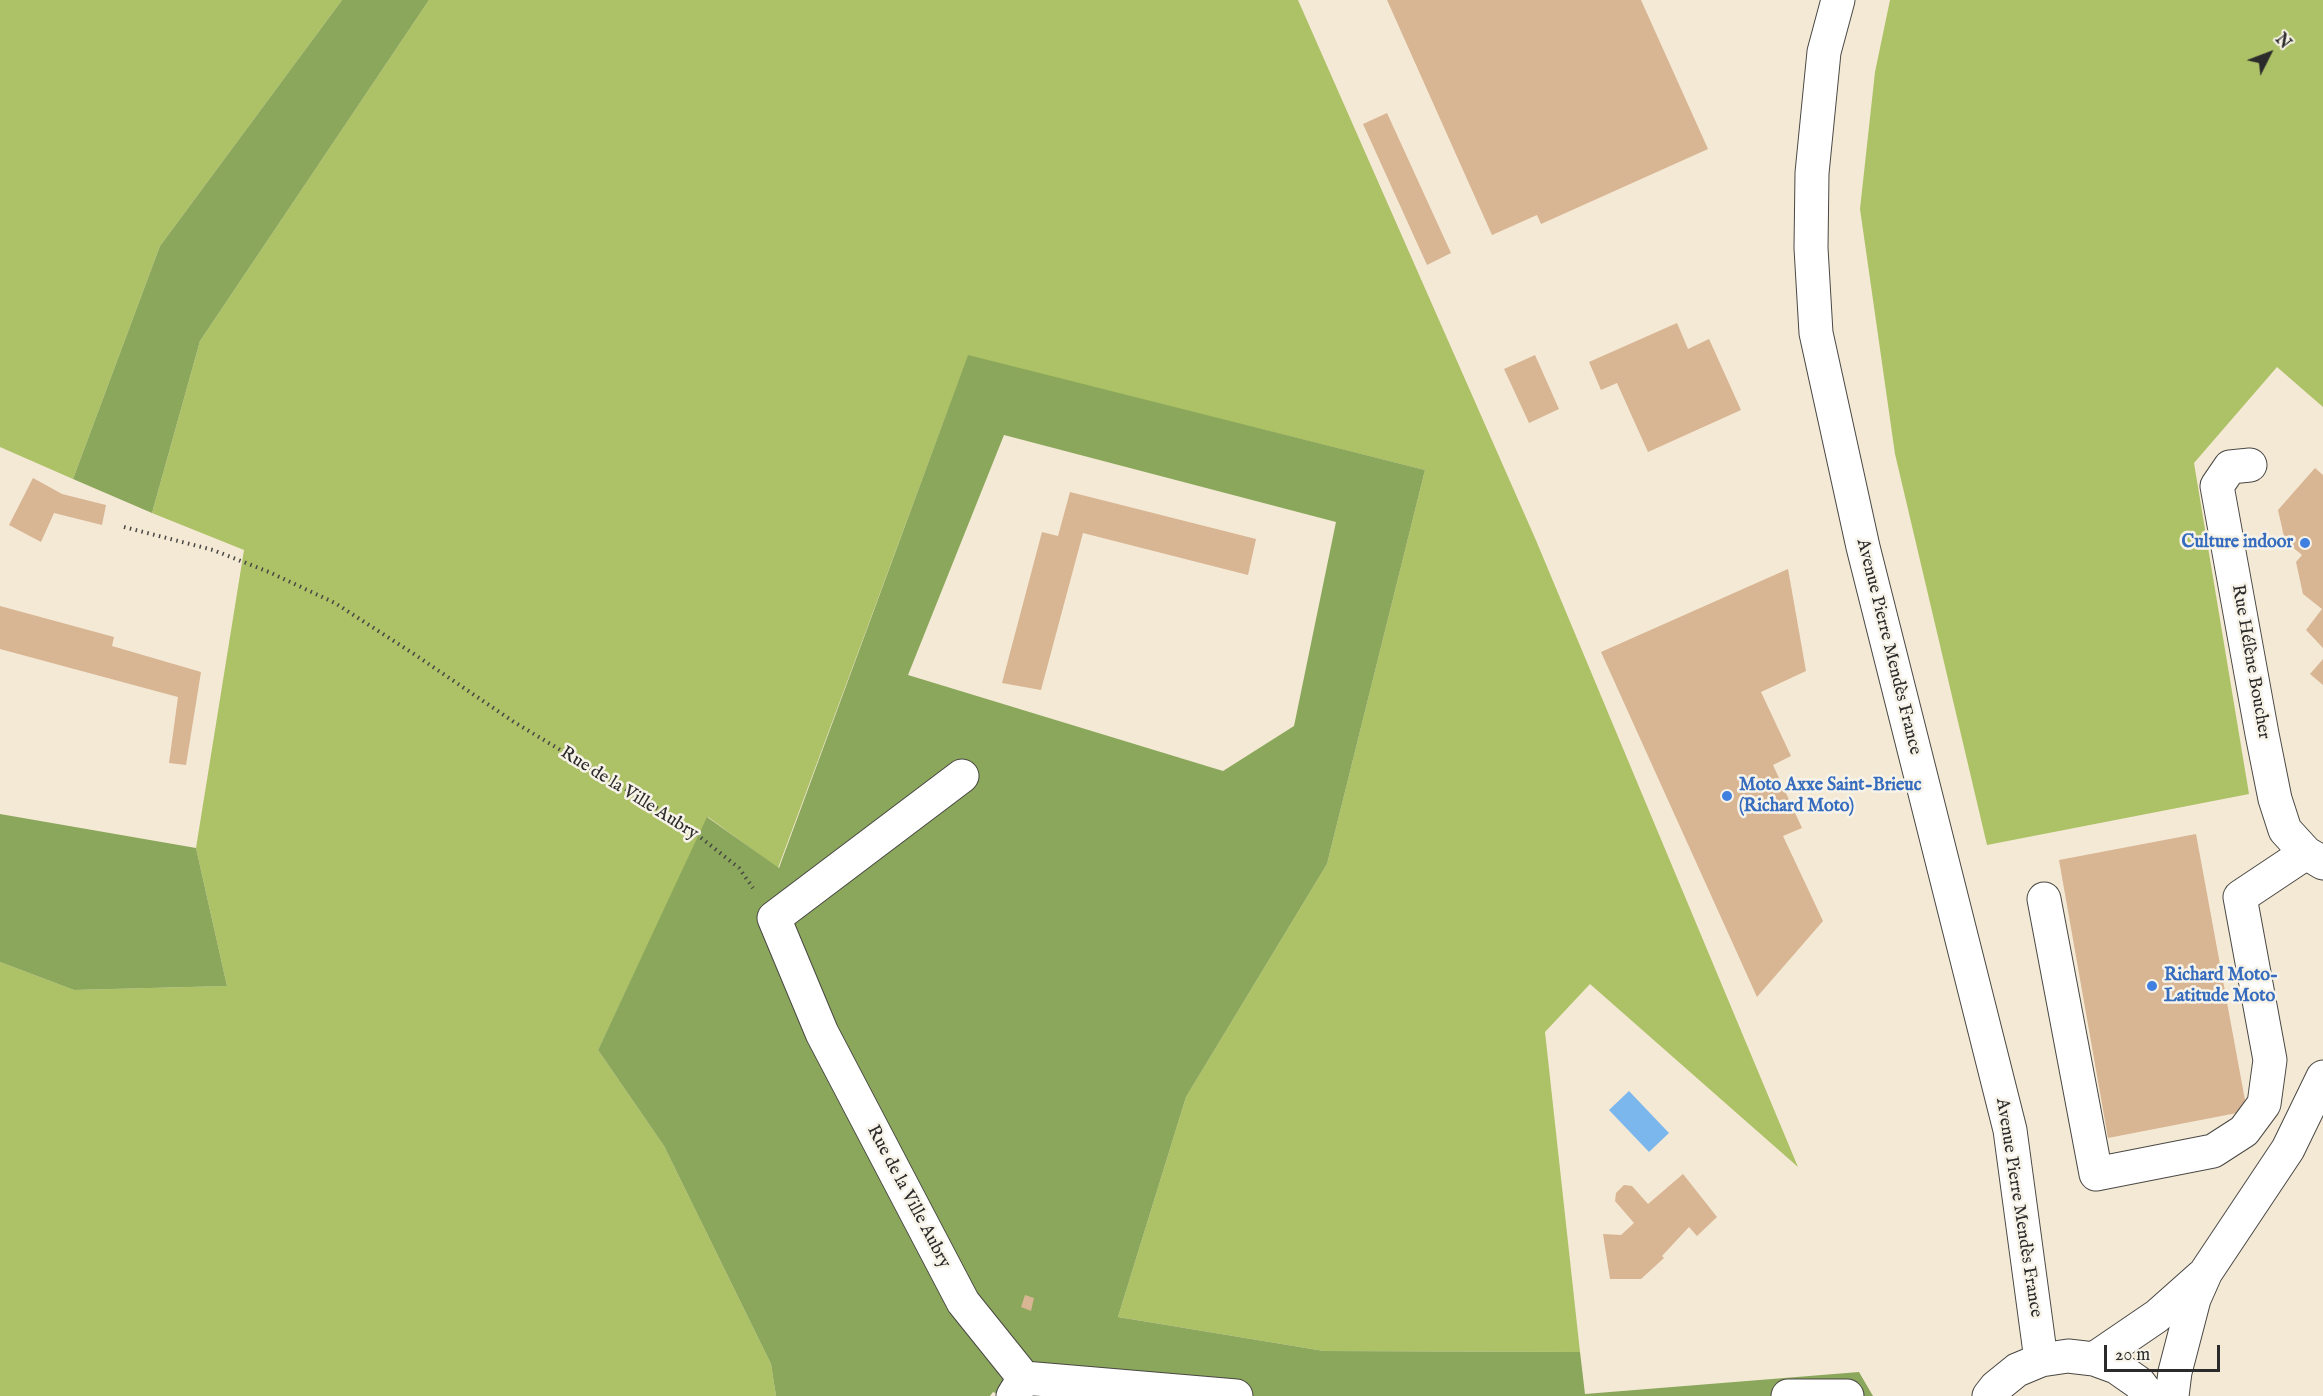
<!DOCTYPE html>
<meta charset="utf-8">
<style>
body{margin:0}
#map{position:relative;width:2323px;height:1396px;overflow:hidden;background:#f4e9d5;font-family:"IM FELL English",serif}
canvas{display:block}
.north{position:absolute;left:2239px;top:24px;width:60px;height:60px;-webkit-text-stroke:4px #f7f3e8;paint-order:stroke;rotate:48deg;font-size:16px;font-weight:700;line-height:24px;text-align:center;color:#2b2b2b}
.north::after{content:'';display:block;margin:auto;width:21px;height:27px;background:#2b2b2b;clip-path:polygon(50% 0,100% 100%,50% 72%,0 100%)}
.scale{position:absolute;left:2104px;top:1345px;width:116px;height:27px;box-sizing:border-box;border:3px solid #2b2b2b;border-top:0;padding-left:8px;font-size:18px;line-height:21px;white-space:nowrap;color:#2b2b2b;-webkit-text-stroke:4px #f7f3e8;paint-order:stroke}
</style>
<div id="map">
<canvas width="2323" height="1396"></canvas>
<div class="north">N</div>
<div class="scale">20 m</div>
</div>
<script>
const g = document.querySelector('canvas').getContext('2d');
g.lineJoin = 'round';
function paint(path, color) { g.fillStyle = color; g.fill(path, 'evenodd'); }
const poly = rows => new Path2D(rows.map(r => 'M' + r).join(''));
function stroke(path, color, width, dash) { g.strokeStyle = color; g.lineWidth = width; g.lineCap = dash ? 'butt' : 'round'; g.setLineDash(dash || []); g.stroke(path); }
function drawText(font, color, halo, rows, align = 'center') {
  g.font = font + ' "IM FELL English",serif'; g.lineWidth = 5; g.setLineDash([]); g.textBaseline = 'middle'; g.strokeStyle = halo; g.fillStyle = color; for (const [text, x, y, turn = 0] of rows) {
    g.save(); g.translate(x, y); g.rotate((+turn || 0) * Math.PI / 180); g.textAlign = isNaN(turn) ? turn : align; if (halo) g.strokeText(text, 0, 0); g.fillText(text, 0, 0); g.restore();
  }
}
paint(poly([
 [0,0,342,0,160,246,73,479,0,447],
 [429,0,1298,0,1535,538,1798,1167,1590,984,1545,1032,1580,1352,1324,1351,1118,1317,1186,1097,1327,864,1425,470,968,356,778,868,708,817,598,1050,664,1146,771,1364,776,1396,0,1396,0,962,74,990,227,986,196,848,244,550,152,513,200,341],
 [1890,0,2323,0,2323,407,2277,367,2194,463,2249,794,1987,845,1895,454,1860,209,1875,72]
]), '#adc166');
paint(poly([
 [342,0,429,0,200,341,152,513,73,479,160,246],
 [968,355,1425,470,1327,864,1186,1097,1118,1317,1324,1351,1580,1352,1585,1394,1859,1372,1873,1396,1002,1396,993,1392,990,1396,776,1396,771,1364,664,1146,598,1050,707,817,779,868],
 [1004,435,1336,522,1294,726,1223,771,908,675],
 [0,814,196,848,227,986,74,990,0,962]
]), '#8aa75b');
paint(poly([
 [1629,1091,1669,1133,1649,1152,1609,1110]
]), '#7bb7ed');
paint(poly([
 [1387,0,1641,0,1708,149,1541,224,1537,215,1492,235],
 [1387,113,1451,253,1427,265,1363,124],
 [1677,323,1688,349,1709,339,1741,410,1648,452,1617,383,1601,390,1589,362],
 [1535,355,1559,409,1529,423,1504,369],
 [2315,468,2323,475,2323,648,2306,630,2322,609,2303,594,2296,562,2302,555,2285,541,2278,510],
 [33,478,62,494,106,505,102,525,54,513,41,542,9,525],
 [1070,492,1256,539,1248,575,1083,533,1041,690,1002,683,1042,532,1058,536],
 [1788,569,1806,671,1761,692,1791,756,1773,765,1802,828,1783,836,1823,921,1757,997,1601,652],
 [0,606,114,637,112,646,201,672,186,765,169,763,178,697,0,649],
 [2323,659,2323,685,2310,674],
 [2196,834,2247,1111,2108,1138,2059,860],
 [1683,1174,1717,1217,1697,1236,1689,1227,1662,1256,1664,1258,1641,1279,1610,1279,1603,1234,1621,1235,1634,1223,1615,1201,1616,1193,1624,1185,1632,1186,1648,1204],
 [1025,1295,1034,1298,1031,1311,1021,1307]
]), '#d8b593');
const minor = poly([
 [1838,0,1824,52,1812,173,1811,248,1816,333,1863,547,2010,1130,2041,1360],
 [2250,465,2230,467,2217,486,2262,734,2275,799,2285,830,2306,853,2323,863],
 [962,776,774,918,822,1033,963,1302,1024,1378],
 [2044,899,2096,1174,2213,1151,2244,1131,2264,1104,2270,1060,2240,897,2306,853],
 [2094,1359,2157,1316,2202,1276],
 [1013,1396,1024,1378,1236,1396],
 [1788,1396,1847,1396],
 [1989,1396,1996,1387,2017,1370,2041,1360,2068,1356,2094,1359,2116,1367,2139,1383,2149,1396],
 [2172,1396,2175,1372,2194,1299,2206,1272,2288,1149,2323,1077]
]);
stroke(minor, '#494844', 35);
stroke(poly([
 [124,527,213,550,269,572,335,603,414,654,514,722,685,825,739,868,753,888]
]), '#494844', 4, [1.5, 4.5]);
stroke(minor, '#fff', 33);
for (const [x, y, r, color] of [
 [2305,543,6,"#3f7fe0"],
 [1727,796,6,"#3f7fe0"],
 [2152,986,6,"#3f7fe0"]
]) { const dot = new Path2D(); dot.arc(x, y, r, 0, 2 * Math.PI); g.fillStyle = color; g.fill(dot); stroke(dot, '#f7f3e8', 2); }
drawText('bold 18px', '#366cbe', '#f7f3e8', [
 ["Culture indoor",2293,543,"right"],
 ["Moto Axxe Saint-Brieuc",1739,786],
 ["(Richard Moto)",1739,807],
 ["Richard Moto-",2164,976],
 ["Latitude Moto",2164,997]
], 'left');
drawText('18px', '#2b2b2b', '#f7f3e8', [
 ["Avenue Pierre Mendès France",1888,647,76],
 ["Rue Hélène Boucher",2250,662,80],
 ["Rue de la Ville Aubry",629,794,32],
 ["Rue de la Ville Aubry",908,1197,62],
 ["Avenue Pierre Mendès France",2018,1208,81]
]);
</script>
